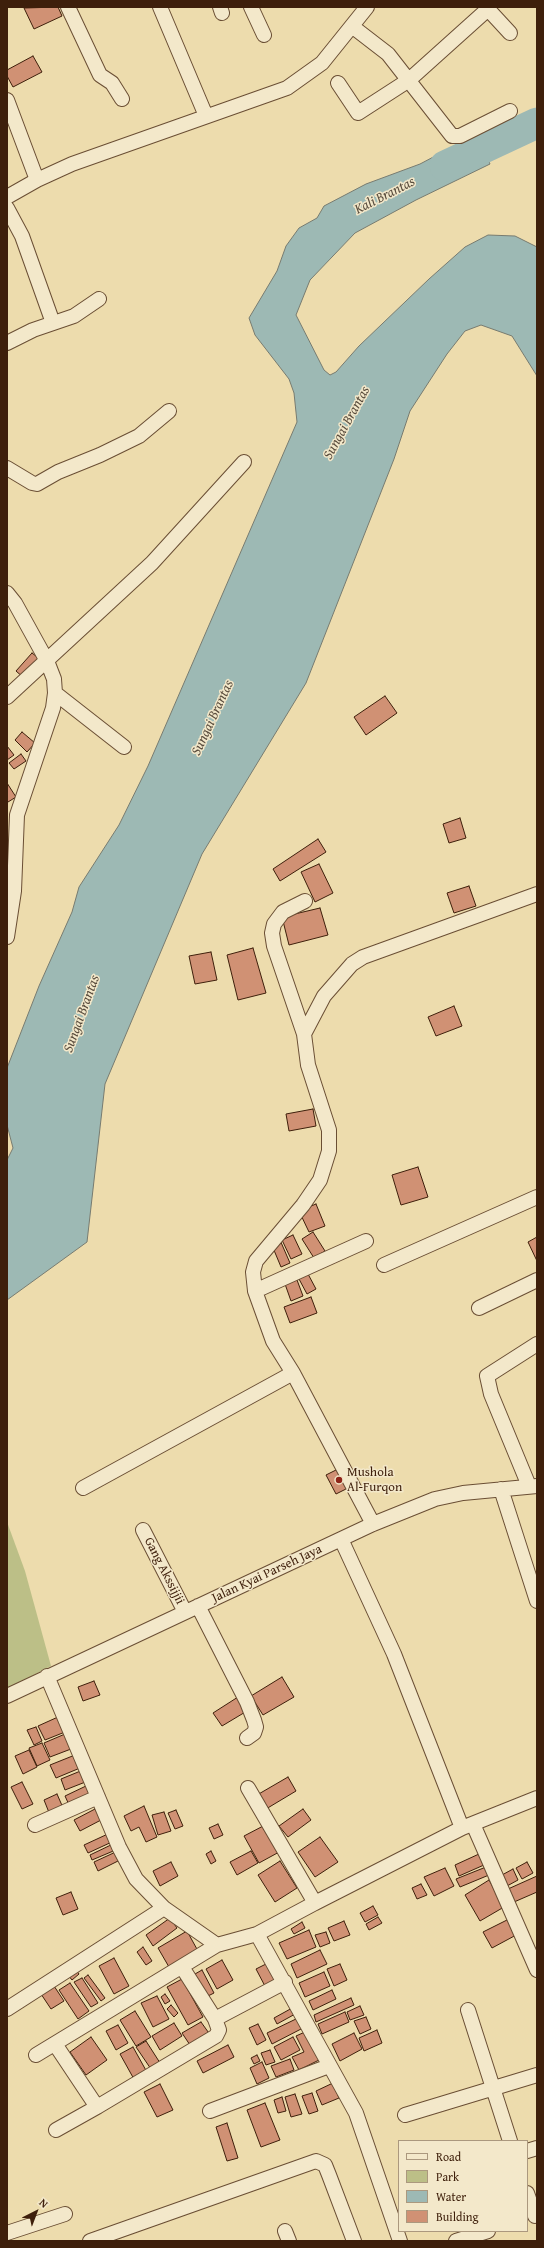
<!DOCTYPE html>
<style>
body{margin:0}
#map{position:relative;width:544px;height:2248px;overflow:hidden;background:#eddcad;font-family:"Gentium Book Plus",serif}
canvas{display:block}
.frame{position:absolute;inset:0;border:8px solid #3e1f0b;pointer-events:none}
.legend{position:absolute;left:398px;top:2140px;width:130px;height:92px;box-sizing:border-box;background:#f3e8ca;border:1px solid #ab987e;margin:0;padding:5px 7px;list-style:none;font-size:12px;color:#3e1f0b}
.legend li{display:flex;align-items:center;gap:8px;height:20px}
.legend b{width:20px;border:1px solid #ab987e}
.north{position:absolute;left:16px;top:2192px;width:40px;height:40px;-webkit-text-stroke:3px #f3e8ca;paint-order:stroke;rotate:42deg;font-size:11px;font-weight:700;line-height:16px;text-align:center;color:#3e1f0b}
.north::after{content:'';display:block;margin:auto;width:14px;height:18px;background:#3e1f0b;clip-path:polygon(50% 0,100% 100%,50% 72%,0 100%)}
</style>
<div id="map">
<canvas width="544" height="2248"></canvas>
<div class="frame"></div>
<ul class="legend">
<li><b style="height:5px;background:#f3e8ca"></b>Road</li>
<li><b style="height:11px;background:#bcbf87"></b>Park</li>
<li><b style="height:11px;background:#9db9b4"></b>Water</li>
<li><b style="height:11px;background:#d09174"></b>Building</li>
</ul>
<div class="north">N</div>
</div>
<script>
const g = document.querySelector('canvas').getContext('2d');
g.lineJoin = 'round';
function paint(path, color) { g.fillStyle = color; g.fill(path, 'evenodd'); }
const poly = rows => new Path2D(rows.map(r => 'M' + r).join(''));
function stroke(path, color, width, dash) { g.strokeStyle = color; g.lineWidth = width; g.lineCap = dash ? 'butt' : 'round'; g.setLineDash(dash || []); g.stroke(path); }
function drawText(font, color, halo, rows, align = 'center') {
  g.font = font + ' "Gentium Book Plus",serif'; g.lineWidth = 3; g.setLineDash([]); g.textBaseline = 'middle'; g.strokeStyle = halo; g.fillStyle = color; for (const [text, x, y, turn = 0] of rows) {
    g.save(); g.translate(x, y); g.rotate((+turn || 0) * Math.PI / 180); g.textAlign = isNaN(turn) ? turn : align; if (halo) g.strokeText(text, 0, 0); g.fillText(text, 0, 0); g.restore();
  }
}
paint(poly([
 [7,1522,25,1571,51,1666,7,1689]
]), '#bcbf87');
const water = poly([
 [477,134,490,164,416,200,355,233,310,280,296,315,324,370,330,375,336,372,359,346,429,279,465,247,488,235,515,236,537,247,537,376,512,336,481,325,465,331,447,354,410,411,394,459,306,683,202,854,105,1084,87,1242,7,1300,7,1160,13,1148,7,1125,7,1068,39,986,72,912,79,887,119,825,148,766,297,422,294,393,289,379,255,335,249,318,277,271,286,246,299,228,317,218,324,206,366,184,420,164,477,134]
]);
paint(water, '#9db9b4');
stroke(water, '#777b70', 1);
stroke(poly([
 [445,166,537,123]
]), '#9db9b4', 31);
const building = poly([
 [58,7,62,16,34,29,24,8,58,7],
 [33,56,42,72,13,87,7,76,7,70,33,56],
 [32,653,41,660,24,678,16,671,32,653],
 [385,696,397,713,366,735,354,717,385,696],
 [22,732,35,743,27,752,15,740,22,732],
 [7,746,14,755,7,760,7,746],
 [21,754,26,761,14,769,9,763,21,754],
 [7,783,16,797,8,802,7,801,7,783],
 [460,818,466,838,449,843,443,824,460,818],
 [318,839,326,852,280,881,273,869,318,839],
 [319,864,333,893,315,902,301,872,319,864],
 [469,886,476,906,454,913,447,893,469,886],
 [320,908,328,935,289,945,282,917,320,908],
 [253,948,266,993,238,1000,227,955,253,948],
 [211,952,217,980,195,984,189,956,211,952],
 [454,1006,462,1026,436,1036,428,1017,454,1006],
 [313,1109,316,1126,289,1131,286,1114,313,1109],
 [418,1167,428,1197,401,1205,392,1175,418,1167],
 [316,1204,325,1226,309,1232,299,1211,316,1204],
 [313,1232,325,1251,314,1258,302,1239,313,1232],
 [293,1235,302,1254,291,1259,282,1240,293,1235],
 [537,1237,537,1261,528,1242,537,1237],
 [280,1240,290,1263,281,1267,271,1243,280,1240],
 [308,1274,316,1289,307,1294,299,1279,308,1274],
 [297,1280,303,1296,291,1301,285,1284,297,1280],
 [311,1297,317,1313,290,1323,284,1307,311,1297],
 [342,1467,352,1486,336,1494,326,1475,342,1467],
 [282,1677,294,1697,263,1715,251,1696,282,1677],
 [94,1681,100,1695,83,1701,78,1687,94,1681],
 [238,1697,247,1711,222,1726,213,1713,238,1697],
 [58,1717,65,1732,45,1740,38,1726,58,1717],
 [36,1727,42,1741,34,1745,27,1730,36,1727],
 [65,1734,71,1749,50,1757,44,1743,65,1734],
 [42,1743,50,1760,37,1766,29,1748,42,1743],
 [29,1750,37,1767,23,1774,15,1756,29,1750],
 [75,1755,80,1768,56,1778,50,1765,75,1755],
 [83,1770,88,1781,65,1790,61,1779,83,1770],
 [288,1777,296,1791,266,1809,257,1795,288,1777],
 [22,1782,33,1804,22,1809,11,1787,22,1782],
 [86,1786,91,1797,70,1807,65,1796,86,1786],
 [57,1794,64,1810,50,1815,44,1800,57,1794],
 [144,1806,157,1837,146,1842,139,1827,131,1831,124,1816,144,1806],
 [95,1809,101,1820,80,1831,74,1820,95,1809],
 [303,1809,311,1820,288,1837,279,1826,303,1809],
 [176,1810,183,1826,175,1829,168,1813,176,1810],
 [164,1812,171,1831,158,1835,152,1815,164,1812],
 [218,1824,223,1835,214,1839,209,1828,218,1824],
 [267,1824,281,1851,259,1863,244,1836,267,1824],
 [110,1833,114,1841,88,1853,84,1845,110,1833],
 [320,1837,338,1862,315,1877,298,1852,320,1837],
 [115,1843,118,1849,92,1860,90,1855,115,1843],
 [120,1850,124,1858,98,1871,94,1862,120,1850],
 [211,1851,216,1861,211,1864,206,1854,211,1851],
 [251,1851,258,1863,237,1875,230,1862,251,1851],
 [479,1854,484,1865,459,1876,455,1865,479,1854],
 [280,1861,297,1888,275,1902,258,1875,280,1861],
 [171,1862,178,1876,160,1886,153,1871,171,1862],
 [527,1862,533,1873,522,1879,516,1868,527,1862],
 [486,1867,489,1875,460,1887,456,1879,486,1867],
 [445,1868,454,1886,434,1896,424,1877,445,1868],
 [513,1869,518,1880,507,1886,502,1875,513,1869],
 [537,1876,537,1892,514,1902,508,1889,537,1876],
 [489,1880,504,1907,480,1921,465,1895,489,1880],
 [421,1884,427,1895,417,1899,412,1888,421,1884],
 [71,1892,78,1909,63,1915,56,1898,71,1892],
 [373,1906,378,1915,365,1922,360,1913,373,1906],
 [378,1917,382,1923,369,1930,366,1924,378,1917],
 [170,1918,177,1928,153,1946,146,1935,170,1918],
 [511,1918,518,1934,492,1948,483,1932,511,1918],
 [344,1921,350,1935,334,1941,328,1928,344,1921],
 [302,1922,305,1928,294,1934,291,1929,302,1922],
 [309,1930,316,1947,287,1959,279,1943,309,1930],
 [187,1931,198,1951,169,1967,158,1948,187,1931],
 [326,1932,330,1943,320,1947,315,1935,326,1932],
 [143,1947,152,1961,146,1965,137,1952,143,1947],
 [320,1950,327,1964,297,1978,291,1964,320,1950],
 [114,1958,129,1986,114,1994,99,1966,114,1958],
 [222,1960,233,1980,217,1989,206,1969,222,1960],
 [268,1963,279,1981,266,1988,256,1969,268,1963],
 [340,1964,347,1980,334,1986,327,1969,340,1964],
 [76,1970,79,1974,72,1980,68,1975,76,1970],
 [202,1970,214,1993,206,1997,195,1974,202,1970],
 [324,1972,330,1986,305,1997,299,1983,324,1972],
 [88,1975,105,1998,101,2001,84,1978,88,1975],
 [82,1978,98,2003,91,2007,74,1982,82,1978],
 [182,1979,203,2017,188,2025,167,1987,182,1979],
 [70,1983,89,2011,78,2019,59,1990,70,1983],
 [54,1986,64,2001,51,2009,41,1994,54,1986],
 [332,1990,336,1999,313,2010,309,2001,332,1990],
 [165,1994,170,2001,165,2004,161,1997,165,1994],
 [157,1996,169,2019,153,2027,141,2003,157,1996],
 [351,1998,354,2005,316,2022,314,2015,351,1998],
 [171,2005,178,2013,174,2017,167,2009,171,2005],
 [360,2006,364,2015,350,2020,347,2012,360,2006],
 [294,2007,297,2013,277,2024,274,2018,294,2007],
 [135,2011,151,2037,136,2046,120,2020,135,2011],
 [345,2012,349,2022,322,2034,318,2024,345,2012],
 [366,2017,371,2029,360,2034,354,2021,366,2017],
 [298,2018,303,2028,272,2044,267,2033,298,2018],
 [201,2022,211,2036,192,2048,182,2033,201,2022],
 [174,2023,182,2036,160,2050,152,2036,174,2023],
 [258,2024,266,2040,257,2045,249,2028,258,2024],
 [118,2025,128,2043,116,2050,106,2031,118,2025],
 [377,2030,382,2043,364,2051,359,2038,377,2030],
 [305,2032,319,2060,299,2070,292,2057,304,2052,296,2036,305,2032],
 [354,2033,362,2049,340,2061,332,2044,354,2033],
 [91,2037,107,2060,86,2075,70,2052,91,2037],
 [293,2037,300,2050,281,2060,274,2047,293,2037],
 [146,2041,162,2066,153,2072,136,2047,146,2041],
 [228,2045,234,2057,203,2073,197,2061,228,2045],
 [133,2047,148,2074,135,2081,120,2054,133,2047],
 [270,2050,275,2062,266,2065,261,2053,270,2050],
 [257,2055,260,2061,254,2064,251,2058,257,2055],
 [290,2059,294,2070,276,2077,271,2066,290,2059],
 [262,2062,269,2078,257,2084,250,2068,262,2062],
 [333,2083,339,2098,322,2105,316,2091,333,2083],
 [160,2084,173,2110,157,2117,144,2092,160,2084],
 [312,2093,318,2111,309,2114,302,2096,312,2093],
 [295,2094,302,2114,291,2117,285,2097,295,2094],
 [282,2097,286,2111,278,2113,274,2100,282,2097],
 [265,2103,280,2140,261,2147,247,2110,265,2103],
 [227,2123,238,2158,227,2161,216,2127,227,2123]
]);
paint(building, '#d09174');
stroke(building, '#3e1f0b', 1);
const street = poly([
 [68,7,100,75,112,83,122,99],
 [160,7,206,116],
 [220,7,222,13],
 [251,7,264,35],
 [486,7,510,33],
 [353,27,388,54,452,136,460,136,510,111],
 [338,83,358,113,409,80,488,9],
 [7,100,37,180],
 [7,197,37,180,72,164,287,88,322,63,367,7],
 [7,208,22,236,53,323],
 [7,343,33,330,74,316,99,299],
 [7,468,32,483,37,484,58,472,100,455,139,436,169,411],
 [7,593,15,603,47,661,54,679,55,693,53,708,17,815,14,891,7,937],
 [55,693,124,747],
 [7,697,152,563,244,462],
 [304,1034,274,946,272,933,274,924,283,912,305,901],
 [384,1265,537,1197],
 [255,1291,366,1241],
 [479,1308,537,1280],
 [529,1486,491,1394,487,1376,537,1344],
 [83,1488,293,1373],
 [501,1489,537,1601],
 [373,1524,293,1373,273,1341,255,1291,253,1272,256,1261,303,1205,320,1180,329,1151,329,1130,308,1065,304,1034,324,996,352,964,363,957,537,894],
 [143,1530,185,1612],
 [341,1539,394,1654,462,1828],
 [198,1606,247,1702,254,1720,256,1727,254,1733,247,1738],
 [7,1696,373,1524,435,1499,463,1493,537,1486],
 [248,1788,315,1903,462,1828,537,1798],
 [473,1824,537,1970],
 [35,1825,98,1797],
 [257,1934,356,2113,400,2241],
 [217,1945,257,1934,315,1903],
 [7,2009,164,1908],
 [468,2010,510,2141],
 [215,2019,285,1982],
 [55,2044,97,2107,56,2130],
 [36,2055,217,1945,164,1908,136,1879,119,1847,47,1676],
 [97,2107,216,2036,219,2030,215,2019,182,1967],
 [210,2111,329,2066],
 [405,2115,537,2075],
 [527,2151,537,2148],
 [527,2193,535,2216],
 [285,2231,289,2241],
 [7,2233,65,2214],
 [90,2241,316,2161,325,2165,329,2175,354,2241],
 [456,2241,488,2231]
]);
stroke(street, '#6a4e34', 16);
stroke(street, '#f3e8ca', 14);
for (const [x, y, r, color] of [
 [339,1480,4,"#8f2418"]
]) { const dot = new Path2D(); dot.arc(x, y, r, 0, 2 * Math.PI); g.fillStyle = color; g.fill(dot); stroke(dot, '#f3e8ca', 1.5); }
drawText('13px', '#3e1f0b', '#f3e8ca', [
 ["Mushola",347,1473],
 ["Al-Furqon",347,1488]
], 'left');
drawText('13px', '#3e1f0b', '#f3e8ca', [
 ["Gang Akssijjii",164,1571,63],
 ["Jalan Kyai Parseh Jaya",267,1574,-25]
]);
drawText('italic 14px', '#5a4d3e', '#f3e8ca', [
 ["Kali Brantas",385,196,-27],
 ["Sungai Brantas",347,423,-61],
 ["Sungai Brantas",213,718,-65],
 ["Sungai Brantas",82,1014,-70]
]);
</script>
